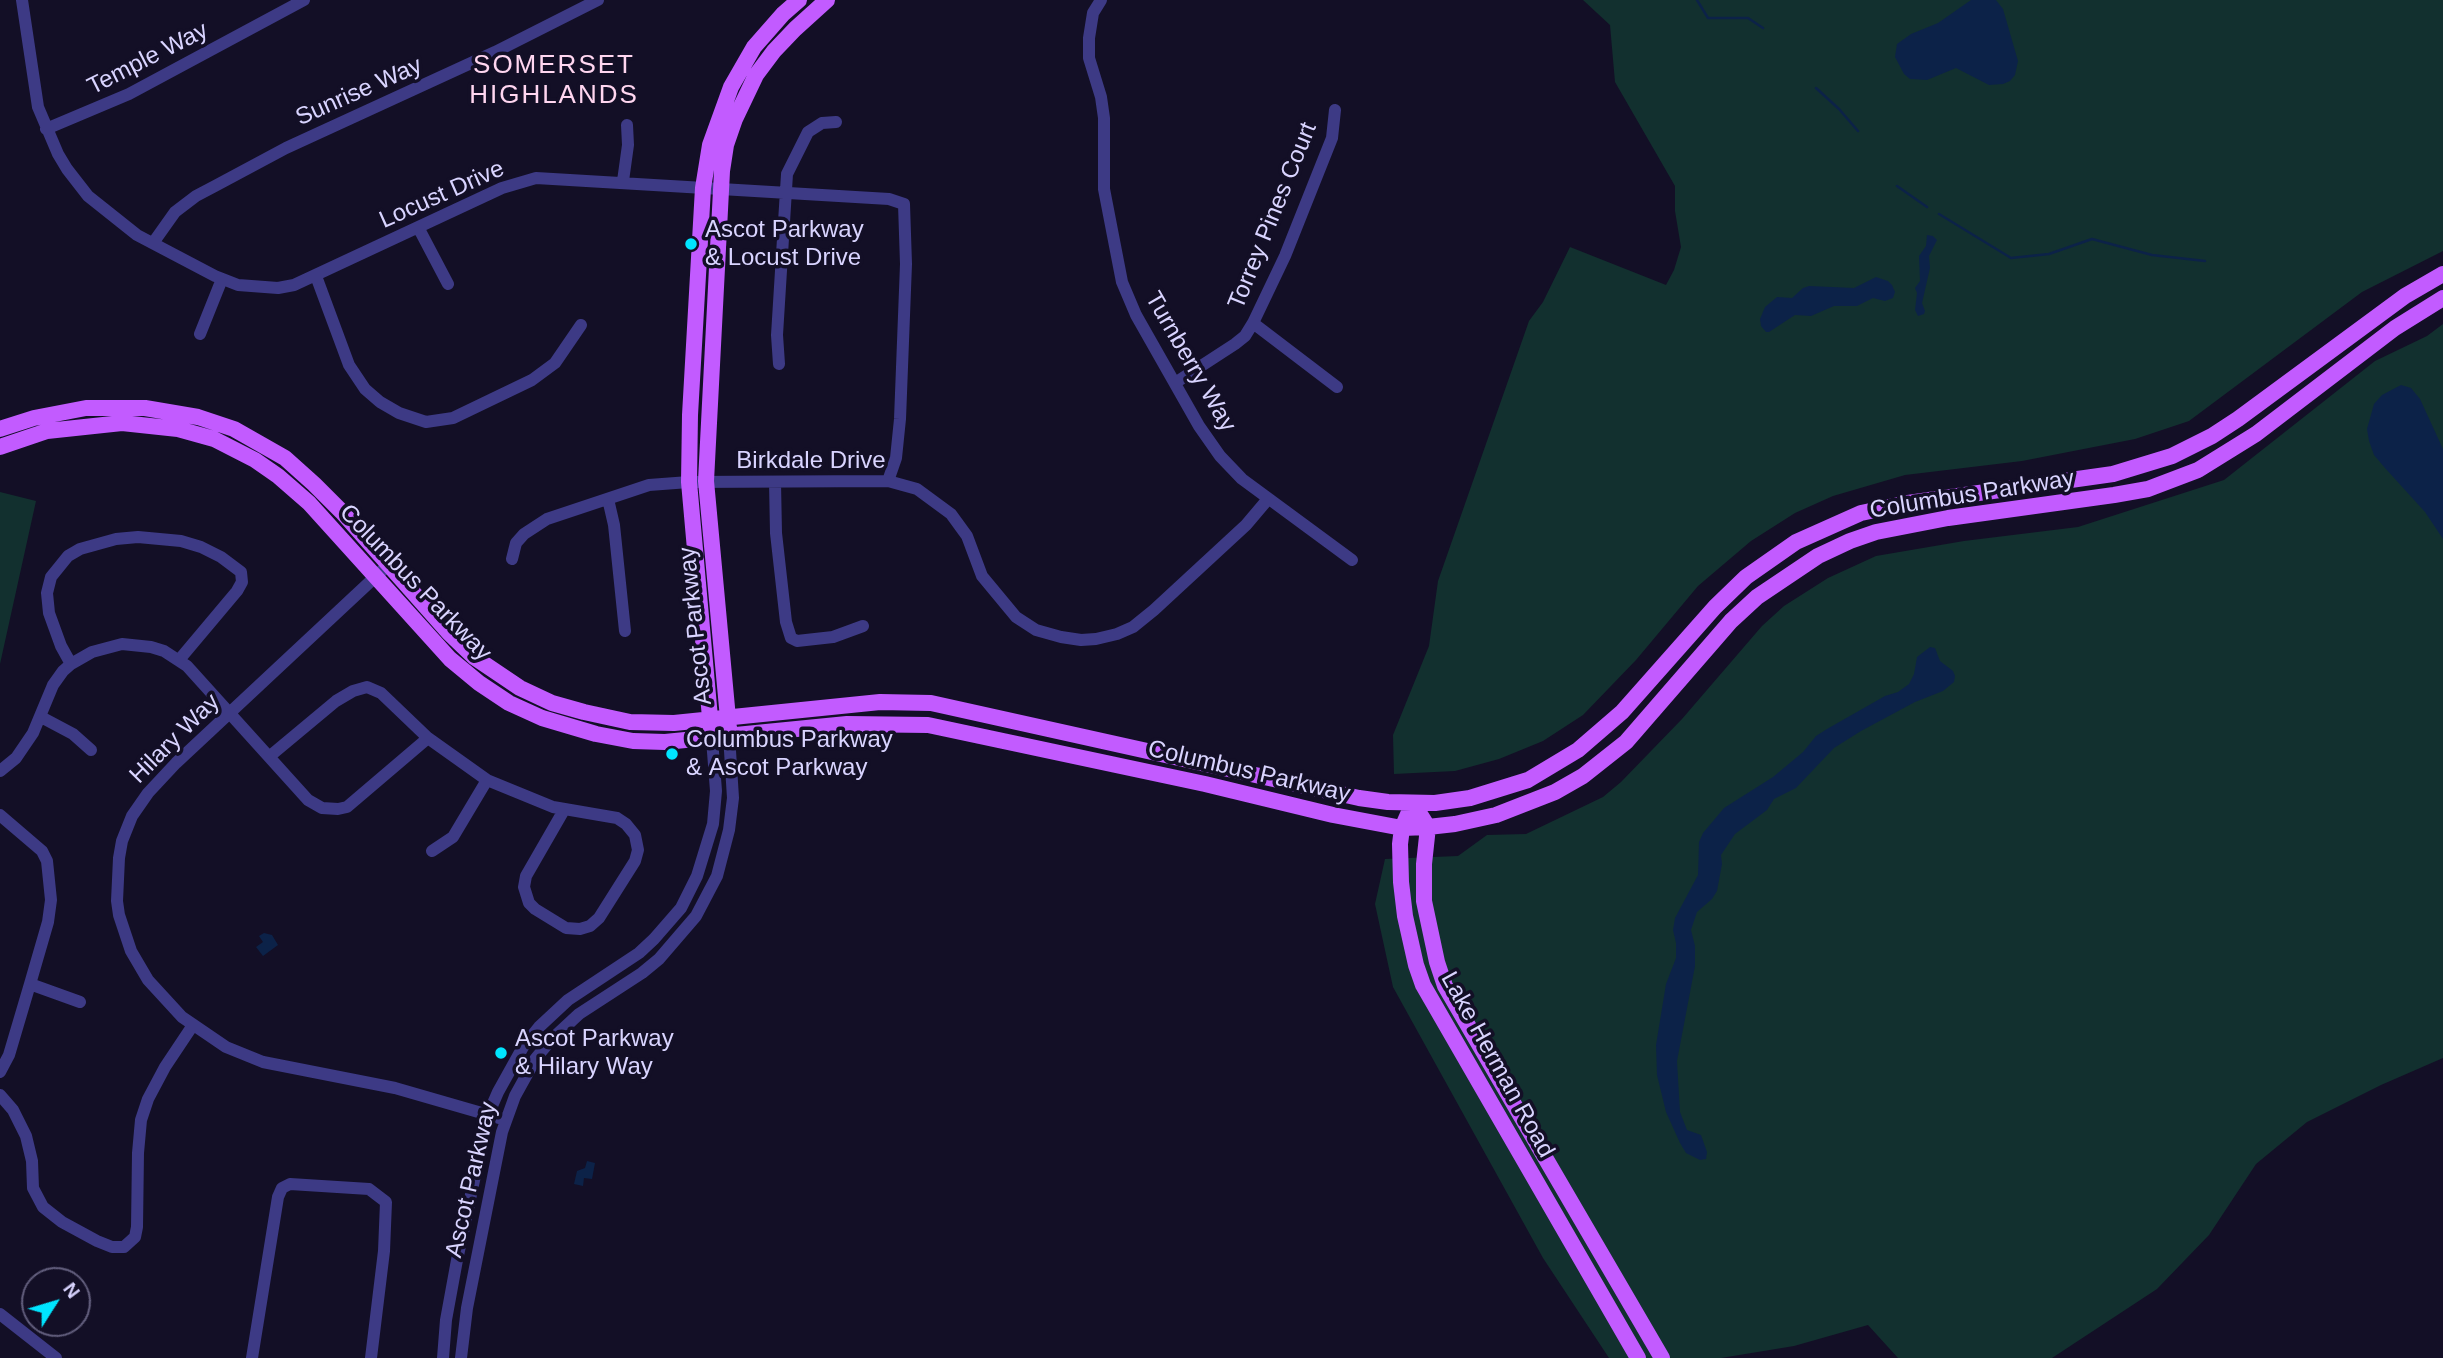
<!DOCTYPE html>
<style>
body{margin:0}
#map{position:relative;width:2443px;height:1358px;overflow:hidden;background:#130f26;font-family:Arial,sans-serif}
canvas{display:block}
.north{position:absolute;left:21px;top:1267px;width:70px;height:70px;box-sizing:border-box;background:#130f26;border:2px solid #625e7d;border-radius:50%;rotate:53deg;font-size:19px;font-weight:700;line-height:28px;text-align:center;color:#d9d4ff}
.north::after{content:'';display:block;margin:auto;width:24px;height:32px;background:#00e5ff;clip-path:polygon(50% 0,100% 100%,50% 72%,0 100%)}
</style>
<div id="map">
<canvas width="2443" height="1358"></canvas>
<div class="north">N</div>
</div>
<script>
const g = document.querySelector('canvas').getContext('2d');
g.lineJoin = 'round';
function paint(path, color) { g.fillStyle = color; g.fill(path, 'evenodd'); }
const poly = rows => new Path2D(rows.map(r => 'M' + r).join(''));
function stroke(path, color, width, dash) { g.strokeStyle = color; g.lineWidth = width; g.lineCap = dash ? 'butt' : 'round'; g.setLineDash(dash || []); g.stroke(path); }
function drawText(font, color, halo, rows, align = 'center') {
  g.font = font + ' Arial,sans-serif'; g.lineWidth = 7; g.setLineDash([]); g.textBaseline = 'middle'; g.strokeStyle = halo; g.fillStyle = color; for (const [text, x, y, turn = 0] of rows) {
    g.save(); g.translate(x, y); g.rotate((+turn || 0) * Math.PI / 180); g.textAlign = isNaN(turn) ? turn : align; if (halo) g.strokeText(text, 0, 0); g.fillText(text, 0, 0); g.restore();
  }
}
paint(poly([
 [1583,0,2443,0,2443,251,2362,292,2189,421,2135,439,2022,461,1905,475,1833,496,1795,513,1751,541,1698,586,1636,660,1583,715,1543,741,1499,759,1455,771,1394,774,1393,735,1429,646,1438,581,1529,321,1543,302,1570,247,1666,285,1674,270,1681,247,1675,211,1675,186,1615,82,1610,25],
 [2443,324,2443,1058,2381,1085,2307,1122,2256,1164,2209,1235,2157,1289,2052,1358,1898,1358,1868,1325,1794,1346,1721,1358,1609,1358,1543,1258,1393,987,1375,904,1385,859,1458,856,1487,835,1526,834,1603,797,1621,782,1682,719,1762,626,1784,606,1828,578,1876,556,1964,541,2078,527,2224,480,2375,361,2427,336],
 [0,492,36,501,0,664]
]), '#12302f');
paint(poly([
 [1971,0,1996,0,2003,9,2018,61,2015,75,2010,81,2003,84,1989,85,1956,68,1927,80,1910,79,1904,74,1895,57,1897,44,1911,34,1938,23],
 [1927,235,1933,236,1937,240,1929,256,1930,268,1922,303,1925,311,1924,314,1918,316,1915,310,1917,293,1915,288,1920,281,1919,256,1926,246],
 [1876,277,1888,281,1892,285,1895,292,1893,298,1885,301,1873,298,1857,306,1834,306,1811,316,1795,315,1769,332,1766,332,1761,326,1760,319,1765,307,1777,297,1792,298,1803,288,1809,286,1854,288],
 [2401,385,2411,388,2420,399,2443,449,2443,539,2425,512,2385,468,2374,455,2369,441,2367,429,2374,404,2382,395],
 [1930,647,1935,648,1940,661,1953,671,1955,676,1954,682,1943,691,1915,702,1861,731,1834,748,1796,788,1774,799,1767,810,1735,834,1721,855,1722,864,1717,891,1712,899,1697,912,1691,930,1695,946,1695,966,1677,1061,1680,1112,1687,1130,1701,1135,1707,1152,1706,1159,1700,1160,1686,1153,1680,1143,1666,1112,1657,1075,1656,1045,1666,984,1676,958,1676,943,1673,930,1675,918,1698,875,1699,842,1703,833,1724,808,1773,777,1803,752,1816,736,1827,729,1885,696,1898,692,1909,684,1914,674,1917,657],
 [264,933,272,935,278,945,263,956,256,947,263,942,259,936],
 [587,1161,595,1163,592,1179,584,1178,583,1186,574,1184,577,1171,585,1168]
]), '#0c2248');
stroke(poly([
 [1697,0,1708,18,1748,18,1763,28],
 [1816,88,1839,109,1858,131],
 [1897,186,1927,207],
 [1939,214,2011,258,2049,254,2092,239,2152,255,2205,261]
]), '#0c2248', 2.5);
stroke(poly([
 [22,0,38,107,58,154,67,169,88,196,137,235,215,276,238,285,278,288,294,285,502,188,536,178,889,199,904,204,906,264,900,419,896,458,888,481],
 [1101,0,1093,13,1089,38,1089,58,1101,97,1104,118,1104,189,1122,282,1136,315,1199,426,1220,456,1242,479,1352,560],
 [46,129,129,94,304,0],
 [623,181,628,145,627,125],
 [418,227,448,284],
 [153,243,175,212,196,196,215,186,286,148,495,52,598,0],
 [316,276,349,365,365,389,380,402,399,413,426,422,453,418,532,380,555,363,581,325],
 [1253,323,1337,387],
 [200,334,222,279],
 [779,364,777,335,787,174,808,132,822,123,836,122],
 [1175,383,1235,344,1245,336,1253,323,1285,256,1332,138,1335,110],
 [775,482,776,533,786,622,791,638,797,641,833,637,863,626],
 [608,499,614,525,625,631],
 [512,559,516,543,524,534,547,519,649,485,689,482,888,481,917,489,951,514,967,536,982,576,1016,617,1036,630,1061,637,1081,640,1096,639,1117,634,1133,627,1154,610,1246,525,1268,499],
 [388,565,176,763,148,793,132,816,122,841,119,858,117,901,119,915,131,951,148,980,182,1017,226,1047,263,1062,395,1088,506,1120],
 [71,664,61,646,49,613,47,593,51,577,68,556,80,549,116,539,138,537,181,541,201,547,221,557,241,572,242,582,237,591,179,660],
 [41,717,73,734,91,750],
 [270,756,336,701,353,691,367,687,381,693,428,738,487,780,553,807,617,818,626,824,635,835,638,850,635,861,599,918,590,926,580,929,566,928,535,909,529,903,524,887,526,876,564,810],
 [0,771,16,758,33,733,53,685,63,671,71,664,92,652,122,644,151,647,164,651,187,666,308,800,322,808,338,809,347,807,428,738],
 [0,815,42,851,47,861,51,900,48,922,30,984,9,1055,0,1072],
 [432,851,453,837,487,780],
 [30,984,80,1002],
 [0,1095,13,1110,26,1136,32,1161,33,1188,43,1207,62,1222,97,1241,112,1247,124,1247,135,1237,137,1227,138,1153,141,1120,148,1099,165,1067,193,1025],
 [0,1314,56,1358],
 [252,1358,278,1197,282,1188,290,1184,369,1189,386,1202,384,1251,371,1358],
 [443,1358,446,1320,457,1260,488,1115,498,1092,523,1047,539,1027,568,1000,639,953,654,939,681,908,697,876,713,824,716,791,712,739],
 [461,1358,467,1308,502,1132,515,1096,536,1058,551,1040,579,1014,642,973,659,959,696,916,717,876,729,830,733,798,729,735]
]), '#3d3a85', 12);
stroke(poly([
 [0,429,34,418,86,408,145,408,198,417,234,429,285,458,314,484,342,512,449,633,474,657,520,688,552,703,584,712,630,722,674,723,880,702,931,703,1359,798,1388,802,1435,803,1470,798,1528,780,1578,750,1622,712,1715,607,1746,577,1796,542,1861,513,1908,503,2113,474,2172,456,2212,436,2238,419,2405,296,2443,274],
 [0,447,47,431,122,423,178,429,214,439,255,460,278,476,309,503,450,659,479,683,509,703,542,718,596,734,633,741,665,742,847,724,928,725,1205,784,1333,815,1402,828,1428,827,1455,824,1496,815,1555,792,1583,776,1626,742,1731,621,1757,597,1818,556,1850,541,1876,532,1948,518,2114,495,2148,489,2198,470,2256,434,2395,328,2443,298],
 [711,729,689,482,690,415,703,188,710,145,731,87,754,47,783,14,799,0],
 [729,729,706,481,722,171,726,145,735,119,756,75,774,51,795,29,827,0],
 [1413,803,1428,827,1424,864,1424,901,1437,962,1445,986,1662,1358],
 [1413,803,1402,828,1400,844,1401,882,1405,916,1416,965,1423,985,1638,1358]
]), '#c25bff', 16);
for (const [x, y, r, color] of [
 [691,244,7,"#00e5ff"],
 [672,754,7,"#00e5ff"],
 [501,1053,7,"#00e5ff"]
]) { const dot = new Path2D(); dot.arc(x, y, r, 0, 2 * Math.PI); g.fillStyle = color; g.fill(dot); stroke(dot, '#130f26', 2.5); }
drawText('24px', '#d9d4ff', '#130f26', [
 ["Temple Way",148,59,-27],
 ["Sunrise Way",359,92,-24],
 ["Locust Drive",442,195,-24],
 ["Torrey Pines Court",1273,216,-68],
 ["Turnberry Way",1190,362,60],
 ["Birkdale Drive",811,461],
 ["Columbus Parkway",1972,495,-9],
 ["Columbus Parkway",415,583,46],
 ["Ascot Parkway",696,626,-96],
 ["Hilary Way",175,739,-45],
 ["Columbus Parkway",1249,772,13],
 ["Lake Herman Road",1497,1065,61],
 ["Ascot Parkway",472,1180,-77]
]);
drawText('24px', '#d9d4ff', '#130f26', [
 ["Ascot Parkway",705,230],
 ["& Locust Drive",705,258],
 ["Columbus Parkway",686,740],
 ["& Ascot Parkway",686,768],
 ["Ascot Parkway",515,1039],
 ["& Hilary Way",515,1067]
], 'left');
g.letterSpacing = '2px';
drawText('26px', '#ffd6f0', '#130f26', [
 ["SOMERSET",554,66],
 ["HIGHLANDS",554,96]
]);
g.letterSpacing = '0px';
</script>
